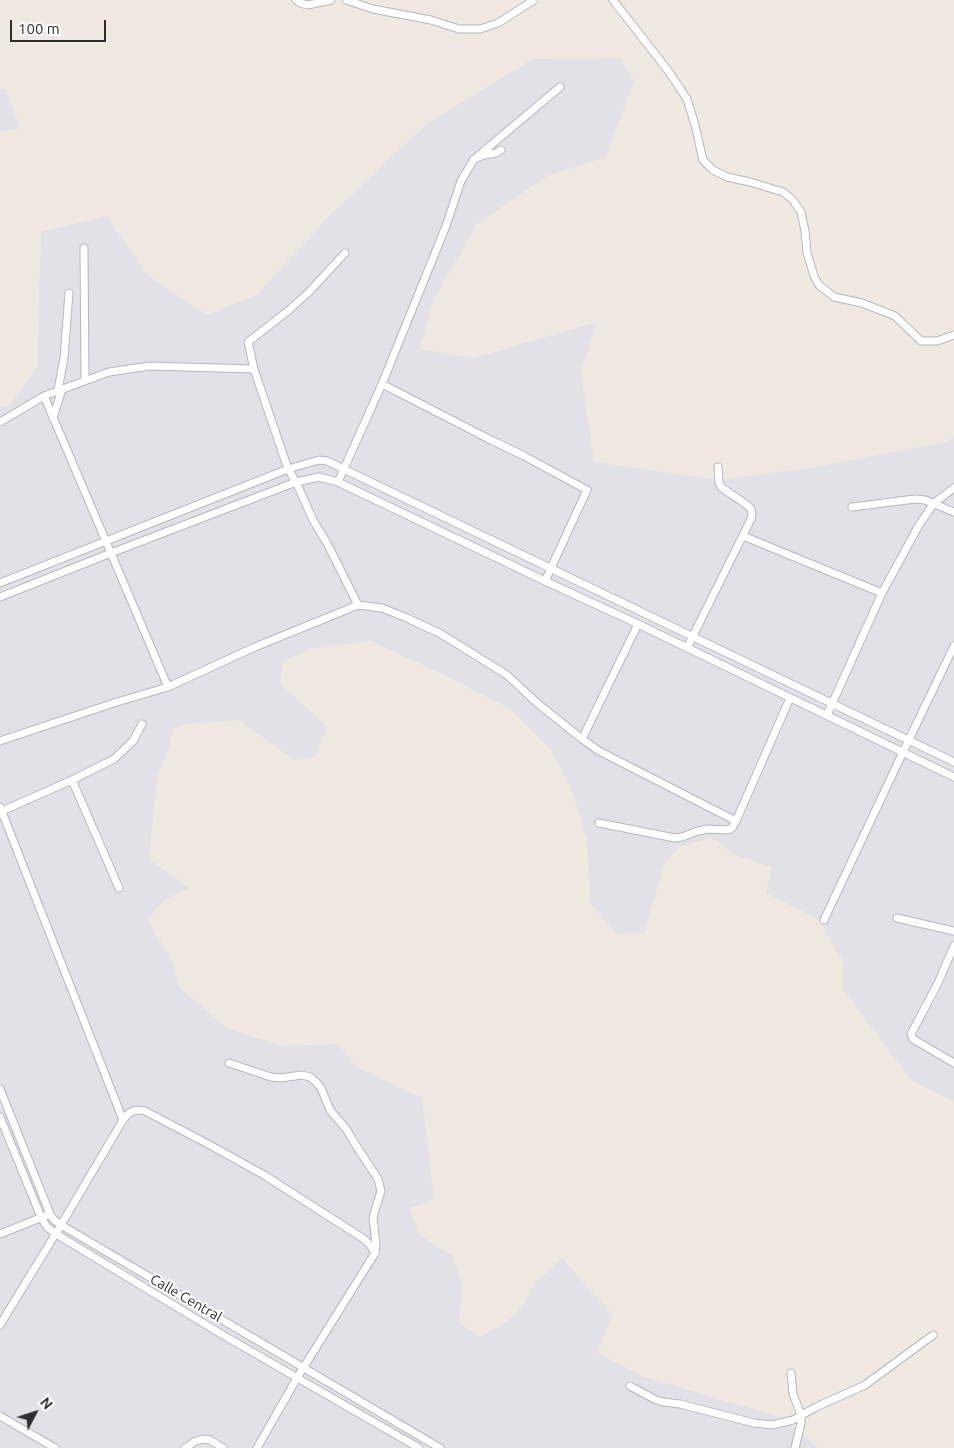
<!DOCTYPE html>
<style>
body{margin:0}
#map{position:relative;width:954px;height:1448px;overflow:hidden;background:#efe9e1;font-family:Ubuntu,sans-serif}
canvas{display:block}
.north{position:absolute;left:10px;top:1388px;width:50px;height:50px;-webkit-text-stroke:4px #fff;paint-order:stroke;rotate:50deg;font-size:14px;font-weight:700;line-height:20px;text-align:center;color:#2e2e2e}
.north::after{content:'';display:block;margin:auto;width:18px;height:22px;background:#2e2e2e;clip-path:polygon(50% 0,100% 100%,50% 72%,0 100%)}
.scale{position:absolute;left:10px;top:20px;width:96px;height:22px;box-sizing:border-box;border:2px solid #2e2e2e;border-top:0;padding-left:6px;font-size:15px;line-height:18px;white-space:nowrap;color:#2e2e2e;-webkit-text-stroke:4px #fff;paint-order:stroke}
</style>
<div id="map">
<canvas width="954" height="1448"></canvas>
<div class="north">N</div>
<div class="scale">100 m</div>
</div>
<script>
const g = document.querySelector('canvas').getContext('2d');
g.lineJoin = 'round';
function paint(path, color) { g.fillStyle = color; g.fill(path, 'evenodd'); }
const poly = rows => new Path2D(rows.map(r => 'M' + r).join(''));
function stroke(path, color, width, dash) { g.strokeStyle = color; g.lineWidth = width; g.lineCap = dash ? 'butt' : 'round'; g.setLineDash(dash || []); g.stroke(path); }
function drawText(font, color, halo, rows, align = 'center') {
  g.font = font + ' Ubuntu,sans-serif'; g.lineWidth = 4; g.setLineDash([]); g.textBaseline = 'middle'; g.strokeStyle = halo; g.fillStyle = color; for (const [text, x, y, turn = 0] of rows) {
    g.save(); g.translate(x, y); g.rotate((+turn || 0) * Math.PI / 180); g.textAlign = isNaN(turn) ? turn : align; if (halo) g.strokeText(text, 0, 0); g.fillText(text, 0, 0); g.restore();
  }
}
paint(poly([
 [620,58,634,81,606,157,547,176,477,224,434,299,419,349,473,358,597,322,581,372,594,462,717,480,810,468,946,442,954,437,954,1102,912,1081,842,988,844,963,818,919,766,893,772,867,733,854,712,837,680,847,665,862,644,933,616,934,590,902,587,839,572,791,551,750,509,708,440,673,371,641,314,648,283,661,280,683,327,727,315,757,294,760,239,720,187,724,173,729,169,748,157,777,149,859,189,888,166,899,147,919,173,962,180,988,228,1029,281,1046,339,1044,356,1067,422,1098,434,1200,410,1208,418,1234,452,1256,462,1283,459,1323,481,1337,516,1315,535,1283,562,1258,612,1314,598,1353,644,1377,784,1418,818,1448,0,1448,0,407,9,406,37,368,41,232,107,216,147,275,207,315,257,295,330,215,428,123,533,59],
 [0,89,6,90,20,128,0,132]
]), '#e3e1e8');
const minor = poly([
 [296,0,300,3,308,5,331,0],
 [346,0,373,9,431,20,459,29,480,29,498,23,534,0],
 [613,0,669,72,687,99,695,125,703,160,713,170,727,177,750,182,783,192,792,199,801,212,805,231,807,253,814,276,819,285,834,297,862,303,895,316,921,341,937,341,954,335],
 [478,156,560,87],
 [84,248,85,381],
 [345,253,309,292,289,310,248,342,254,369,288,469,296,482,313,520,328,545,358,605],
 [382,384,487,438,524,456,587,490,545,581],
 [58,390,64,358,69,293],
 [44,396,168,687],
 [53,418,62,389],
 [0,422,44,396,109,372,150,366,254,369],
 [338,482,382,384,446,226,461,181,474,159,484,155,496,153,501,150],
 [852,507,915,499,925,500,954,512],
 [743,536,882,593],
 [0,583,288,469,319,460,327,461,954,762],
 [0,597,111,553,296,482,319,477,338,482,545,581,638,624,954,777],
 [638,624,582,739,599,751,736,821],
 [687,648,751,519,752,513,751,509,747,505,721,487,719,482,718,467],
 [827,715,882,593,919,525,934,503,954,488],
 [0,741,120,701,168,687,255,647,358,605,382,608,407,618,441,634,507,675,537,703,582,739],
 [72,780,119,888],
 [0,807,123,1120],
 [2,811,72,780,114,759,133,741,142,724],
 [599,823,675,838,682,837,698,831,708,829,728,830,732,828,736,821,790,698],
 [897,918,954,931],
 [824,920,903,752,954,646],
 [954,946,938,983,911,1034,913,1039,954,1063],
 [229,1063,271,1077,281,1078,302,1075,310,1077,316,1082,321,1088,330,1110,347,1130,355,1144,378,1179,381,1191,373,1217,376,1245,375,1253,297,1378,257,1448],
 [0,1089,50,1214,54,1220,61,1225,440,1448],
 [0,1117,41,1217,47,1227,56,1234,223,1335,419,1448],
 [0,1234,50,1214],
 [0,1325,61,1225,123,1120,129,1113,136,1110,145,1111,208,1144,264,1175,364,1239,370,1245,375,1253],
 [791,1373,793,1394,801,1415,801,1423,795,1448],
 [630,1386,656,1400,663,1402,680,1404,754,1423,772,1425,793,1420,816,1407,865,1385,933,1335],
 [0,1416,55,1448],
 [185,1448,196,1441,203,1439,210,1440,223,1448]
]);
stroke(minor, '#b4b7c1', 9);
stroke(minor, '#fff', 7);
drawText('14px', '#2e2e2e', '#fff', [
 ["Calle Central",186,1298,30]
]);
</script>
